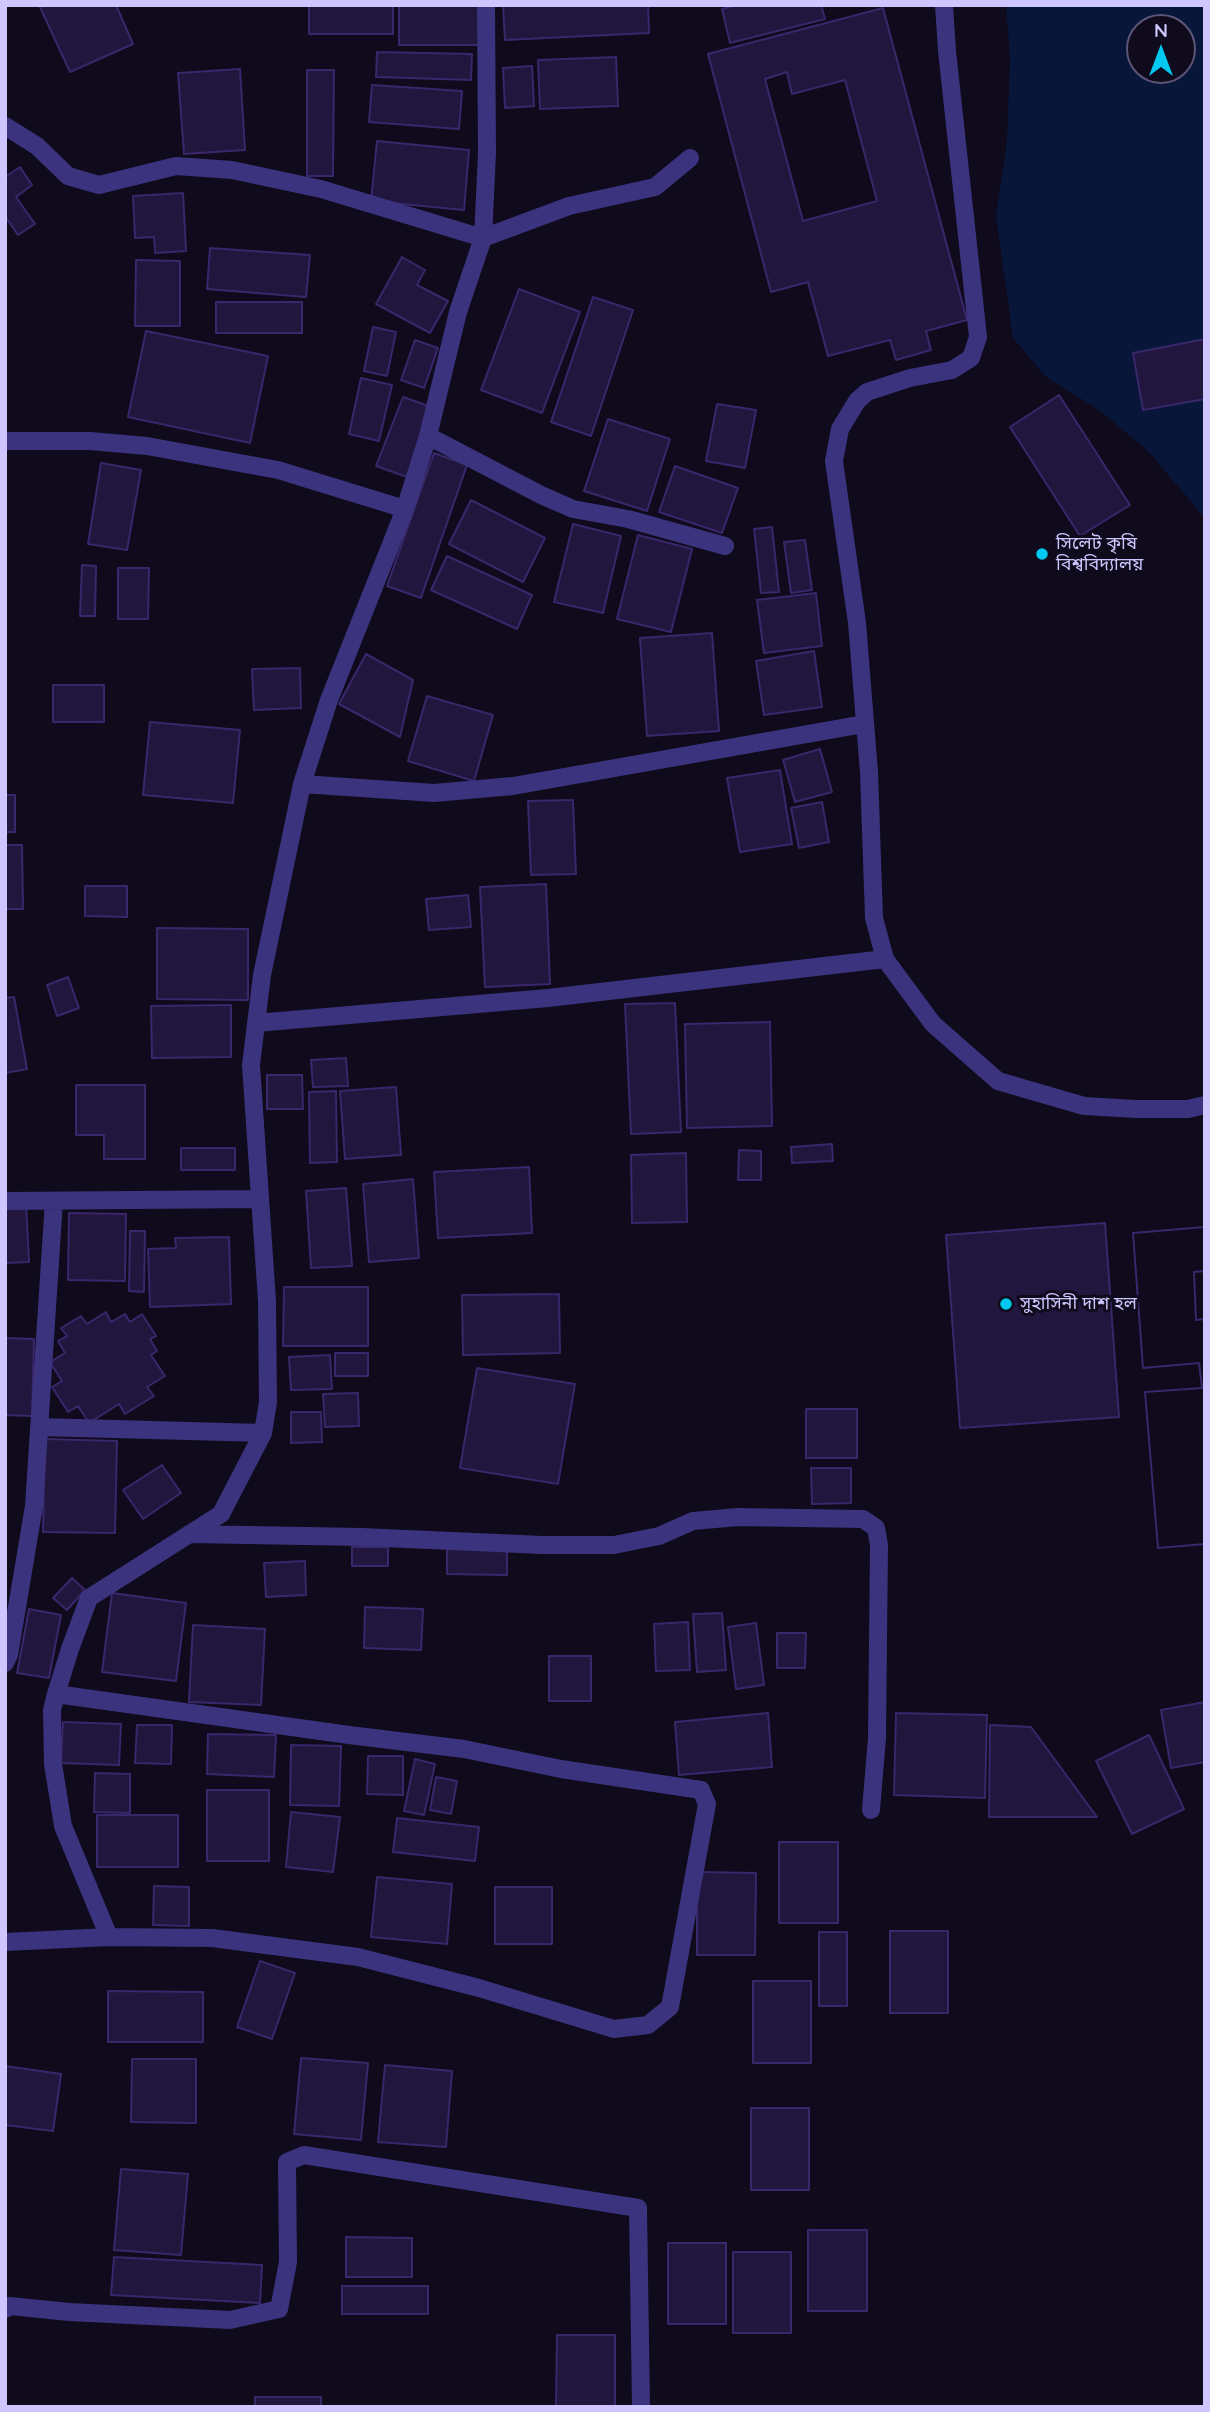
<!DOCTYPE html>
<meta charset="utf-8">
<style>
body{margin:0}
#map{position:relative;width:1210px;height:2412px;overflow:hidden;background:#0f0a1c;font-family:Quicksand,sans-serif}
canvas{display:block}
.frame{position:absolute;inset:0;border:7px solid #d0c6ff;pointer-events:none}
.north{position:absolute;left:1126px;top:14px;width:70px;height:70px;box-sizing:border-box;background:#0f0a1c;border:2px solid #5c5577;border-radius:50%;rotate:0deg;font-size:19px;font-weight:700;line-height:28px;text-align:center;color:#d0c6ff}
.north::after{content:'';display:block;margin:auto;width:24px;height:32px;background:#00c8f1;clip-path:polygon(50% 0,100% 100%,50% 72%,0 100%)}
</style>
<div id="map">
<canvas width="1210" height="2412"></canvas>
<div class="frame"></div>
<div class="north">N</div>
</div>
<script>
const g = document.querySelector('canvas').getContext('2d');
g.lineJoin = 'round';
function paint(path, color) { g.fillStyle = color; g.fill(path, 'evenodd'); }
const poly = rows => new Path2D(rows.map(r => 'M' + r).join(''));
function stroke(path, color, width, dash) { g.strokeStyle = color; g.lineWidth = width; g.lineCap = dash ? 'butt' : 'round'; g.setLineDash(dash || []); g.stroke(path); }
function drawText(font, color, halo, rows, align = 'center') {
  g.font = font + ' Quicksand,"Noto Sans Bengali",sans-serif'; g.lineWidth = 6; g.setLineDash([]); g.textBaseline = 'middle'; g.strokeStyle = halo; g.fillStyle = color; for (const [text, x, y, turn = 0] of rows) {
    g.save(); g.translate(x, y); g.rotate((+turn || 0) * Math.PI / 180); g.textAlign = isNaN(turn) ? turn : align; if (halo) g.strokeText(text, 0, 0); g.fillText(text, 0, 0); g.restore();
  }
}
paint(poly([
 [1006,5,1205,5,1205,518,1148,451,1099,410,1046,377,1013,338,996,216,1007,142,1010,59],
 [1140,28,1182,28,1182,70,1140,70]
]), '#071639');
const building = poly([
 [39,5,116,5,133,44,70,72,39,5],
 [309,5,393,5,393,34,309,34,309,5],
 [399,5,480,5,480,45,399,45,399,5],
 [503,5,648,5,649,33,505,40,503,5],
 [736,5,821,5,825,19,730,43,722,9,736,5],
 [883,8,967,320,926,331,931,350,896,360,890,340,828,356,808,282,771,292,708,54,883,8],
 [787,72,792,94,845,80,877,201,803,221,765,79,787,72],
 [377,52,472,54,471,80,376,77,377,52],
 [616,57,618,106,540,109,538,60,616,57],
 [532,66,534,106,505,108,503,68,532,66],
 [240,69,245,150,184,154,178,73,240,69],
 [307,70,334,70,333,176,307,176,307,70],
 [372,85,462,91,459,129,369,122,372,85],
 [377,141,469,150,464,210,371,201,377,141],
 [20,167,32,185,16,197,35,224,18,235,5,216,5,177,20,167],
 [183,193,186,251,155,253,154,237,135,238,133,196,183,193],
 [210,248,310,255,306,297,207,289,210,248],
 [402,257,425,270,417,285,448,301,430,333,376,304,402,257],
 [136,260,180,261,180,326,135,326,136,260],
 [519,289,580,312,542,413,481,390,519,289],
 [593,297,633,310,591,436,551,422,593,297],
 [216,302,302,302,302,333,216,333,216,302],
 [373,327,396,332,387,376,364,371,373,327],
 [146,331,268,356,250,443,128,417,146,331],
 [1205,339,1205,399,1143,410,1133,353,1205,339],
 [415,340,438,348,424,388,401,380,415,340],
 [361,378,392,385,379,441,349,434,361,378],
 [1059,395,1130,505,1080,536,1010,427,1059,395],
 [403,397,434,408,407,477,376,466,403,397],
 [717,404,756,410,745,468,706,461,717,404],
 [608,419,670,439,647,511,584,491,608,419],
 [434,453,467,465,421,598,387,586,434,453],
 [101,463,141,470,127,550,88,544,101,463],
 [675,466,738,488,722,533,659,512,675,466],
 [471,500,545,538,523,582,449,544,471,500],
 [573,524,621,536,603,613,554,602,573,524],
 [772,527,779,592,761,593,754,529,772,527],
 [638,535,692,549,671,632,617,619,638,535],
 [805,540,812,590,791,593,784,542,805,540],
 [447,556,532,595,517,629,431,590,447,556],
 [82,565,96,566,95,616,80,616,82,565],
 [118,568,149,568,148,619,118,619,118,568],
 [816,593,822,646,764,653,757,600,816,593],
 [712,633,719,731,647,736,640,638,712,633],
 [814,651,822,707,764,715,756,661,814,651],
 [366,654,413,680,400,737,339,704,366,654],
 [300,668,301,708,254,710,252,669,300,668],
 [53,685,104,685,104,722,53,722,53,685],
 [427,696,493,715,474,781,408,761,427,696],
 [150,722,240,730,233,803,143,795,150,722],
 [820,749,832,792,795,802,783,760,820,749],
 [780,770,792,844,740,852,727,778,780,770],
 [5,795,15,795,15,832,5,832,5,795],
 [573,800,576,874,531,875,528,801,573,800],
 [822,802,829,842,799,848,791,808,822,802],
 [5,845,22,845,23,909,5,909,5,845],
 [546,884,550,984,485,987,480,887,546,884],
 [85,886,127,886,127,917,85,916,85,886],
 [468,895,471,927,429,930,426,899,468,895],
 [157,928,248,929,248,1000,157,999,157,928],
 [68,977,79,1008,57,1016,47,985,68,977],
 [14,997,27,1069,5,1073,5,998,14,997],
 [675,1003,681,1132,631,1134,625,1004,675,1003],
 [231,1005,231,1057,152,1058,151,1006,231,1005],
 [770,1022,772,1126,687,1128,685,1024,770,1022],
 [346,1058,348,1086,313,1087,311,1060,346,1058],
 [267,1075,302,1075,303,1109,267,1109,267,1075],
 [76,1085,145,1085,145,1159,104,1159,104,1135,76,1135,76,1085],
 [396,1087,401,1155,345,1159,340,1091,396,1087],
 [336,1091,337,1162,310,1163,309,1092,336,1091],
 [832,1144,833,1161,792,1163,791,1147,832,1144],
 [181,1148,235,1148,235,1170,181,1170,181,1148],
 [739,1150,761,1151,761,1180,738,1180,739,1150],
 [686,1153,687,1222,632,1223,631,1155,686,1153],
 [529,1167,532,1233,438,1238,434,1172,529,1167],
 [413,1179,419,1258,369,1262,363,1184,413,1179],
 [346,1188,352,1266,311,1268,306,1191,346,1188],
 [26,1204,29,1262,5,1263,5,1205,26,1204],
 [69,1213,126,1214,125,1281,68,1280,69,1213],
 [1105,1223,1119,1417,960,1428,946,1235,1105,1223],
 [1205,1227,1205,1271,1194,1272,1196,1320,1205,1319,1205,1544,1158,1548,1145,1392,1202,1388,1199,1363,1143,1368,1133,1233,1205,1227],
 [1205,1227,1205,1544,1158,1548,1145,1392,1202,1388,1199,1363,1143,1368,1133,1233,1205,1227],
 [130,1231,145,1231,144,1292,129,1291,130,1231],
 [229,1237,231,1304,150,1307,148,1249,176,1248,175,1238,229,1237],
 [1205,1271,1205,1319,1196,1320,1194,1272,1205,1271],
 [284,1287,368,1287,368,1346,283,1346,284,1287],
 [559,1294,560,1353,463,1355,462,1295,559,1294],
 [106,1312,111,1322,125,1314,130,1322,142,1314,156,1336,150,1339,157,1351,151,1355,165,1376,147,1387,154,1396,125,1414,119,1404,89,1423,78,1406,68,1412,52,1387,62,1381,50,1362,65,1353,58,1341,67,1336,61,1328,81,1316,87,1324,106,1312],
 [5,1338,34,1339,32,1416,5,1415,5,1338],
 [335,1353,368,1353,368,1376,335,1376,335,1353],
 [330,1355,332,1389,291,1390,289,1357,330,1355],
 [477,1368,575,1384,558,1484,460,1468,477,1368],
 [358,1393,359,1426,325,1427,323,1394,358,1393],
 [806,1409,857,1409,857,1458,806,1458,806,1409],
 [291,1412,321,1412,322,1442,291,1443,291,1412],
 [45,1439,117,1441,115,1533,43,1532,45,1439],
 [162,1465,181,1493,143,1519,123,1490,162,1465],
 [811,1468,851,1468,851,1503,812,1504,811,1468],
 [352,1547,388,1547,388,1566,352,1566,352,1547],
 [447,1548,507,1550,507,1575,447,1574,447,1548],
 [305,1561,306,1595,266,1597,264,1563,305,1561],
 [72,1578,85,1590,67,1610,53,1598,72,1578],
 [112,1593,186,1603,176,1681,102,1672,112,1593],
 [365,1607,423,1609,421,1650,364,1648,365,1607],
 [29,1609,61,1615,49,1678,17,1673,29,1609],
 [722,1613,726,1670,697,1672,693,1614,722,1613],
 [688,1622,690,1670,656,1671,654,1624,688,1622],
 [756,1623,764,1685,736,1689,728,1627,756,1623],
 [193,1625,265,1629,261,1705,189,1702,193,1625],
 [777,1633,806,1633,805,1668,777,1668,777,1633],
 [549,1656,591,1656,591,1701,549,1701,549,1656],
 [1205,1702,1205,1762,1171,1768,1161,1710,1205,1702],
 [768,1713,772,1767,679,1775,675,1722,768,1713],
 [896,1713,987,1715,985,1798,894,1795,896,1713],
 [63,1722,121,1724,119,1765,61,1763,63,1722],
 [137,1725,172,1725,171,1764,135,1763,137,1725],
 [990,1725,1031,1727,1097,1817,989,1817,990,1725],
 [208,1734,276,1735,274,1777,207,1774,208,1734],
 [1149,1735,1184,1809,1132,1834,1096,1761,1149,1735],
 [291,1745,341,1746,339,1806,290,1805,291,1745],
 [368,1756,403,1756,403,1795,367,1794,368,1756],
 [415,1759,435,1764,424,1815,404,1811,415,1759],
 [95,1773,130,1774,130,1813,94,1812,95,1773],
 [436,1777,457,1781,451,1814,430,1810,436,1777],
 [207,1790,269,1790,269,1861,207,1861,207,1790],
 [291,1812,340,1817,333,1872,286,1867,291,1812],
 [97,1815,178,1815,178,1867,97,1867,97,1815],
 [397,1818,479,1827,475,1861,393,1852,397,1818],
 [779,1842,838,1842,838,1923,779,1923,779,1842],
 [697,1872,756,1873,755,1955,697,1955,697,1872],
 [377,1877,452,1884,447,1944,371,1937,377,1877],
 [154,1886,189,1887,189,1926,153,1925,154,1886],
 [495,1887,552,1887,552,1944,495,1944,495,1887],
 [890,1931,948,1931,948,2013,890,2013,890,1931],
 [819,1932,847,1932,847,2006,819,2006,819,1932],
 [260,1961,295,1973,272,2039,237,2027,260,1961],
 [753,1981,811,1981,811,2063,753,2063,753,1981],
 [108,1991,203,1992,203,2042,108,2042,108,1991],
 [301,2058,368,2063,361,2140,294,2134,301,2058],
 [132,2059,196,2059,196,2123,131,2122,132,2059],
 [385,2065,452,2071,446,2147,378,2142,385,2065],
 [5,2066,61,2074,53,2131,5,2125,5,2066],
 [751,2108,809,2108,809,2190,751,2190,751,2108],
 [121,2169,188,2174,181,2255,114,2250,121,2169],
 [808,2230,867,2230,867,2311,808,2311,808,2230],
 [346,2237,412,2238,412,2277,346,2277,346,2237],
 [668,2243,726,2243,726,2324,668,2324,668,2243],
 [733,2252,791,2252,791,2333,733,2333,733,2252],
 [114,2257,262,2265,260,2303,111,2295,114,2257],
 [342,2286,428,2286,428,2314,342,2314,342,2286],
 [557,2335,615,2335,615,2407,556,2407,557,2335],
 [255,2397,321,2397,321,2407,255,2407,255,2397]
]);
paint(building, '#21163e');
stroke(building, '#39276b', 2);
stroke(poly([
 [944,5,947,51,978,337,971,358,952,370,910,378,867,392,857,401,840,429,834,461,857,623,869,772,874,918,885,959,933,1024,998,1081,1084,1106,1136,1109,1188,1109,1205,1105],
 [5,126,37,146,68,176,99,185,176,166,232,170,321,189,483,238,487,153,486,5],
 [428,436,541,495,573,509,628,519,725,546],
 [5,441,90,441,147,446,278,470,405,509],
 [302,784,434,793,513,786,864,724],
 [256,1023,548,998,885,959],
 [5,1201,259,1199],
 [39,1427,263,1433],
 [189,1534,362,1537,542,1545,614,1545,659,1536,693,1521,738,1517,863,1519,876,1528,879,1545,877,1738,871,1810],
 [5,1663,9,1655,34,1506,54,1201],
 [56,1694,349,1735,464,1749,561,1769,701,1790,707,1804,670,2007,648,2025,614,2029,479,1988,358,1957,212,1938,109,1937,63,1826,53,1764,52,1710,56,1694,70,1649,89,1598,221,1514,263,1433,268,1402,267,1301,251,1065,262,975,302,784,329,700,405,509,428,436,458,312,483,238,569,206,655,187,690,158],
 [5,1942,109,1937],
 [5,2309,10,2306,69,2312,230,2320,279,2309,288,2262,287,2162,304,2155,638,2208,641,2407]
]), '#3b337d', 18);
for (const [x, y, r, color] of [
 [1042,554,7,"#00c8f1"],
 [1006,1304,7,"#00c8f1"]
]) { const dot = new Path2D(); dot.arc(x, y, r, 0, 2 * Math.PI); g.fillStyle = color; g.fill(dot); stroke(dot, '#0f0a1c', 2.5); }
drawText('18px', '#d0c6ff', '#0f0a1c', [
 ["সিলেট কৃষি",1056,544],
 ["বিশ্ববিদ্যালয়",1056,565],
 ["সুহাসিনী দাশ হল",1020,1304]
], 'left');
</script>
